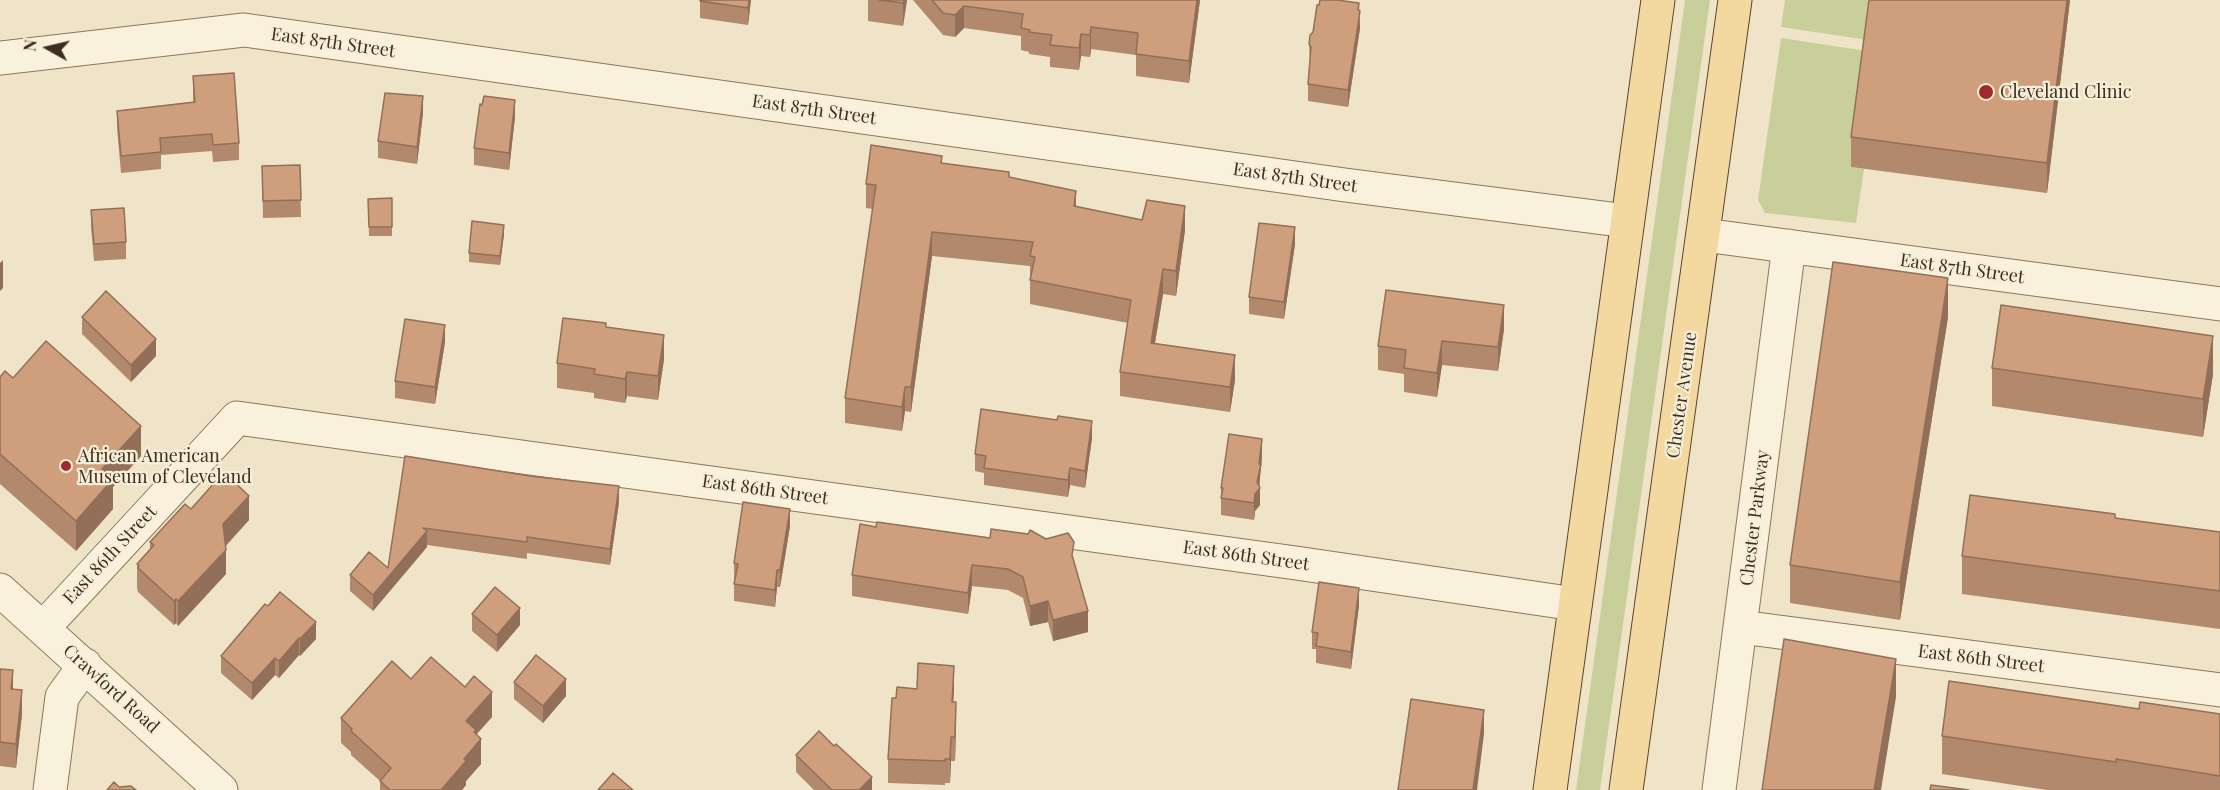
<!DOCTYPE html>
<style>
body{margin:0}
#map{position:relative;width:2220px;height:790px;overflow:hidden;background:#f0e4c8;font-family:"Playfair Display",serif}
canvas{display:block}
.north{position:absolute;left:18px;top:18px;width:60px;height:60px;-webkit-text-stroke:4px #f7eed8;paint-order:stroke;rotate:278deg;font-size:16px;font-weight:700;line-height:24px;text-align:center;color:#3d2e20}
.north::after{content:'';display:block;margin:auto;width:21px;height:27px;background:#3d2e20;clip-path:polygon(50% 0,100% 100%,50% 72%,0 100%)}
</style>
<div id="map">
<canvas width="2220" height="790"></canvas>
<div class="north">N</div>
</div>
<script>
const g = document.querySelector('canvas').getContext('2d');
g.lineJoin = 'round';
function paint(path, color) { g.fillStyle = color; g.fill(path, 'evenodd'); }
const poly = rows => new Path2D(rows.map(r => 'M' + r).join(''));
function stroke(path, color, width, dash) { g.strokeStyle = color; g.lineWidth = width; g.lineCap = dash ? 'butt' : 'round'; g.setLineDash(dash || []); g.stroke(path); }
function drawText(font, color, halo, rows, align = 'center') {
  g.font = font + ' "Playfair Display",serif'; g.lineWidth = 4.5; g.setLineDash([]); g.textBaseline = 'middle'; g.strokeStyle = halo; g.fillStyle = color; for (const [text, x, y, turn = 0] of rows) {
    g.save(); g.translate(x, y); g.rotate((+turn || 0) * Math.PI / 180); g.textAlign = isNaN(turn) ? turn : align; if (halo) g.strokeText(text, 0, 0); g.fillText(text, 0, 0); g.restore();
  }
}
paint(poly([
 [1685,0,1710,0,1600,790,1576,790],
 [1785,0,1874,0,1868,40,1781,27],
 [1781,38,1867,51,1851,167,1864,169,1856,223,1765,213,1758,200]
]), '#c9cf9b');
const minor = poly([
 [0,58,244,30,1345,185,1627,221],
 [1704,235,2220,304],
 [0,590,221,790],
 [1741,627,2220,690],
 [43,628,237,418,1296,563,1575,604],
 [50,790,62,697,85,665],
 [1719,790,1789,246]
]);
const major = poly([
 [1550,790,1658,0],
 [1626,790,1735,0]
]);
stroke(minor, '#8d765c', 35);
stroke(major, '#5b4430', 35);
stroke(minor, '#faf1dc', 33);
stroke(major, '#f3d9a0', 33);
paint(poly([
 [700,0,751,0,748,25,700,18],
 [868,0,907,0,903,26,868,21],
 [913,0,1200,0,1189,83,1136,76,1136,55,1091,49,1090,57,1081,56,1079,70,1050,67,1050,57,1029,54,1029,52,1021,50,1021,36,964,28,955,37,943,35],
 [1869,0,2070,0,2047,193,1851,167,1851,137],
 [1359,11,1360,28,1348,107,1308,101,1308,84,1310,62,1309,44,1313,32],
 [193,76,239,143,239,160,213,162,212,151,161,155,161,169,121,173,117,128,117,111,193,102],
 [423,113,417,164,378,158,378,141],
 [515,117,509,170,474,165,474,148],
 [942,163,1009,177,1076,207,1185,230,1176,296,1163,294,1155,343,1235,380,1230,412,1120,396,1120,372,1128,323,1030,304,1030,266,932,256,911,412,905,411,902,431,845,423,845,398,873,209,866,208,866,184],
 [300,165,301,217,263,218,262,166],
 [392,198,392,236,369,236,368,199],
 [91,210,126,242,126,259,94,261,91,227],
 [504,234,500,265,469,262,469,253],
 [1295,244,1284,319,1249,314,1249,297],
 [82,317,156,356,131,382,82,334],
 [1948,317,1900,620,1790,603,1790,565],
 [606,327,664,359,658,400,627,396,625,403,594,398,594,393,557,388,557,363],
 [1504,329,1498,371,1442,365,1437,397,1404,392,1404,374,1378,370,1378,346],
 [445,342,435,404,395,398,395,381],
 [1992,368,2213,374,2203,437,1992,406],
 [0,377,13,378,141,456,113,487,113,509,76,551,0,484],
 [1092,438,1085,488,1070,485,1068,497,984,485,984,473,975,471,975,454],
 [405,456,619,502,610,565,527,553,527,559,427,545,427,547,373,611,350,591,350,575,388,568],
 [1262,456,1259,487,1260,505,1255,511,1254,520,1221,515,1221,488],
 [191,509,249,520,226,546,226,574,178,626,176,623,174,625,138,592,137,588,137,564,150,549,150,542],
 [790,526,780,587,777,587,775,607,734,601,734,563],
 [876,527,990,538,1028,534,1074,560,1088,632,1053,641,1048,622,1030,626,1023,598,1008,590,972,586,968,614,852,596,852,575],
 [2220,532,2220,629,1962,594,1962,556],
 [265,604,316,639,300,656,299,655,279,678,275,675,252,700,221,673,221,656],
 [1359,605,1351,669,1316,663,1316,649,1312,649,1312,632],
 [472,614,520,625,497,652,472,631],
 [0,669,13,689,22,714,16,768,0,766],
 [411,679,492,717,476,734,481,764,466,781,466,785,462,790,380,790,380,781,351,755,351,752,341,743,341,718],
 [514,682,566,696,543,723,514,699],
 [954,690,953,702,956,727,955,761,951,761,950,783,945,783,945,785,888,783,888,759,896,698],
 [2139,709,2220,714,2220,790,2047,790,1942,774,1942,736],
 [796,755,872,790,814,790,796,772]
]), '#b2896c');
paint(poly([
 [749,0,751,0,748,25,748,8],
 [904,0,907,0,903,26,903,3],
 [1197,0,1200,0,1189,83,1189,61],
 [2067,0,2070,0,2047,193,2047,163],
 [1359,3,1360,28,1348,107,1348,90],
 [964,6,964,28,955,37,955,15],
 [1091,27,1091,49,1090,57,1090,35],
 [1081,34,1081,56,1079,70,1079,48],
 [423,96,423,113,417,164,417,147],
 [515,100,515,117,509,170,509,153],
 [1076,191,1076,215,1074,206],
 [1185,206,1185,230,1176,296,1176,271],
 [504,225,504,234,500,265,500,256],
 [1295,227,1295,244,1284,319,1284,302],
 [932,232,932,256,911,412,911,387],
 [3,260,3,288,0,291,0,263],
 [1163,269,1163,294,1151,367,1151,343],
 [1948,278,1948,317,1900,620,1900,582],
 [1504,305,1504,329,1498,371,1498,347],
 [445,325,445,342,435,404,435,387],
 [664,335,664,359,658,400,658,376],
 [2213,336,2213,374,2203,437,2203,399],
 [156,339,156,356,131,382,131,365],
 [1442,341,1442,365,1437,397,1437,373],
 [1235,355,1235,380,1230,412,1230,387],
 [627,372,627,396,625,403,625,379],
 [905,387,905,411,902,431,902,407],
 [1092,421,1092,438,1085,488,1085,471],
 [141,426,141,456,113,487,113,509,76,551,76,521,102,469],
 [1262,439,1262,456,1259,489,1260,488,1260,505,1255,511,1254,520,1254,503],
 [1070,468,1070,485,1068,497,1068,480],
 [619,486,619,502,610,565,610,549],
 [249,496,249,520,223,548,223,524],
 [790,509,790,526,780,587,780,570],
 [427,531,427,547,373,611,373,595],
 [226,550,226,574,178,626,178,601],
 [972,565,972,586,968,614,968,593],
 [777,570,777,587,775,607,775,590],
 [1359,588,1359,605,1351,669,1351,652],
 [176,599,176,623,174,625,174,601],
 [1048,601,1048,622,1030,626,1030,606],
 [520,608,520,625,497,652,497,635],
 [1088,611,1088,632,1053,641,1053,620],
 [316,622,316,639,300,656,300,639],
 [299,638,299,655,279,678,279,661],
 [275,658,275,675,252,700,252,683],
 [1896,659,1896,697,1881,790,1874,790],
 [954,666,954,690,952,726,952,702],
 [13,670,13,695,11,689],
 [566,679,566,696,543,723,543,706],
 [22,690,22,714,16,768,16,744],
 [492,692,492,717,476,735,481,739,481,764,466,781,466,785,462,790,441,790,466,721],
 [956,702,956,727,955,761,955,737],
 [1484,710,1484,734,1477,790,1473,790],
 [951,737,951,761,950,783,950,759],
 [872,777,872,790,859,790]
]), '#916f58');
const building = poly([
 [700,0,749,0,748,8,700,1,700,0],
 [879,0,904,0,903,3,879,0],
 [932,0,1197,0,1189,61,1136,54,1138,33,1091,27,1090,35,1081,34,1079,48,1050,45,1052,35,1029,32,1030,30,1021,28,1023,14,964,6,955,15,943,13,932,0],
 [1320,0,1337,0,1359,3,1358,10,1360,11,1348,90,1308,84,1311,47,1309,44,1310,35,1313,32,1317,5,1319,5,1320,0],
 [1869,0,2067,0,2047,163,1851,137,1869,0],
 [234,73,239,143,213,145,212,134,160,138,161,152,121,156,117,111,195,102,193,76,234,73],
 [385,93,423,96,417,147,378,141,385,93],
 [484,96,515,100,509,153,474,148,480,104,482,105,484,96],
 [871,145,942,156,941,163,1009,172,1009,177,1076,191,1074,206,1142,220,1147,200,1185,206,1176,271,1163,269,1151,343,1235,355,1230,387,1120,372,1131,300,1030,280,1035,257,1030,256,1033,242,932,232,911,387,905,387,902,407,845,398,876,185,866,184,871,145],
 [300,165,301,200,263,201,262,166,300,165],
 [392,198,392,227,369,227,368,199,392,198],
 [124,208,126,242,94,244,91,210,124,208],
 [472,221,504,225,500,256,469,253,472,221],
 [1259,223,1295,227,1284,302,1249,297,1259,223],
 [1833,262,1948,278,1900,582,1790,565,1833,262],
 [1386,290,1504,305,1498,347,1442,341,1437,373,1404,368,1406,350,1378,346,1386,290],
 [106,291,156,339,131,365,82,317,106,291],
 [2001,305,2213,336,2203,399,1992,368,2001,305],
 [563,318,606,323,606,327,664,335,658,376,627,372,625,379,594,374,595,369,557,363,563,318],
 [405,319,445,325,435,387,395,381,405,319],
 [46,341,141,426,102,469,113,479,76,521,0,454,0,377,5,371,13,378,46,341],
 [981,409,1057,420,1058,416,1092,421,1085,471,1070,468,1068,480,984,468,986,456,975,454,981,409],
 [1229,434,1262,439,1259,464,1261,464,1257,482,1260,488,1255,494,1254,503,1221,498,1223,488,1221,488,1229,434],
 [405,456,530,476,619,486,610,549,527,537,527,542,423,528,427,531,373,595,350,575,369,552,388,568,405,456],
 [224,472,249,496,223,524,226,550,178,601,176,599,174,601,138,568,139,566,137,564,154,545,150,542,172,518,185,504,191,509,224,472],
 [1970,495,2115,514,2115,518,2220,532,2220,591,1962,556,1970,495],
 [743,502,790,509,780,570,777,570,775,590,734,584,738,564,734,563,743,502],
 [877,522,990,538,991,529,1028,534,1030,530,1046,539,1068,533,1074,542,1072,555,1088,611,1053,620,1048,601,1030,606,1023,577,1008,569,972,565,968,593,852,575,860,524,876,527,877,522],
 [1319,582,1359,588,1351,652,1316,646,1318,633,1312,632,1319,582],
 [495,587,520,608,497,635,472,614,495,587],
 [280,592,316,622,300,639,299,638,279,661,275,658,252,683,221,656,265,604,268,606,280,592],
 [1784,639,1896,659,1874,790,1762,790,1784,639],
 [536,655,566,679,543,706,514,682,536,655],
 [431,657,465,687,474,676,492,692,466,721,476,730,474,732,481,739,464,759,466,761,441,790,390,790,380,781,391,768,351,731,352,729,341,718,392,661,411,679,431,657],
 [918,663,954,666,952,702,956,702,955,737,951,737,950,759,945,759,945,761,888,759,892,698,896,698,897,687,917,689,918,663],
 [0,669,13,670,11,689,22,690,16,744,0,742,0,669],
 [1949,681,2139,709,2140,702,2220,714,2220,776,2116,759,2116,762,1942,736,1949,681],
 [1411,699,1484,710,1473,790,1398,790,1411,699],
 [819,731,834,746,836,744,872,777,859,790,832,790,796,755,819,731],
 [613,773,633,790,598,790,613,773],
 [114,782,119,787,131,786,136,790,107,790,114,782],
 [1931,785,1969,790,1930,790,1931,785]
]);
paint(building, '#cf9f7d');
stroke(building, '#916f58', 1.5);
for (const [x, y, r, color] of [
 [1986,92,8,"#9e2a2b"],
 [66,466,6,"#9e2a2b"]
]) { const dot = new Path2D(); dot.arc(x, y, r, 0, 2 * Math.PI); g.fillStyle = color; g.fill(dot); stroke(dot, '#f7eed8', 2); }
drawText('18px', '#3d2e20', '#f7eed8', [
 ["East 87th Street",333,43,8],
 ["East 87th Street",814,110,8],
 ["East 87th Street",1295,178,8],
 ["East 87th Street",1962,269,8],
 ["Chester Avenue",1682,395,-82],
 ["East 86th Street",765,490,8],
 ["Chester Parkway",1755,518,-83],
 ["East 86th Street",110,555,-47],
 ["East 86th Street",1246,556,8],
 ["East 86th Street",1981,659,7],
 ["Crawford Road",111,689,42]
]);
drawText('18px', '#3d2e20', '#f7eed8', [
 ["Cleveland Clinic",2000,92],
 ["African American",78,456],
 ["Museum of Cleveland",78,477]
], 'left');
</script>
